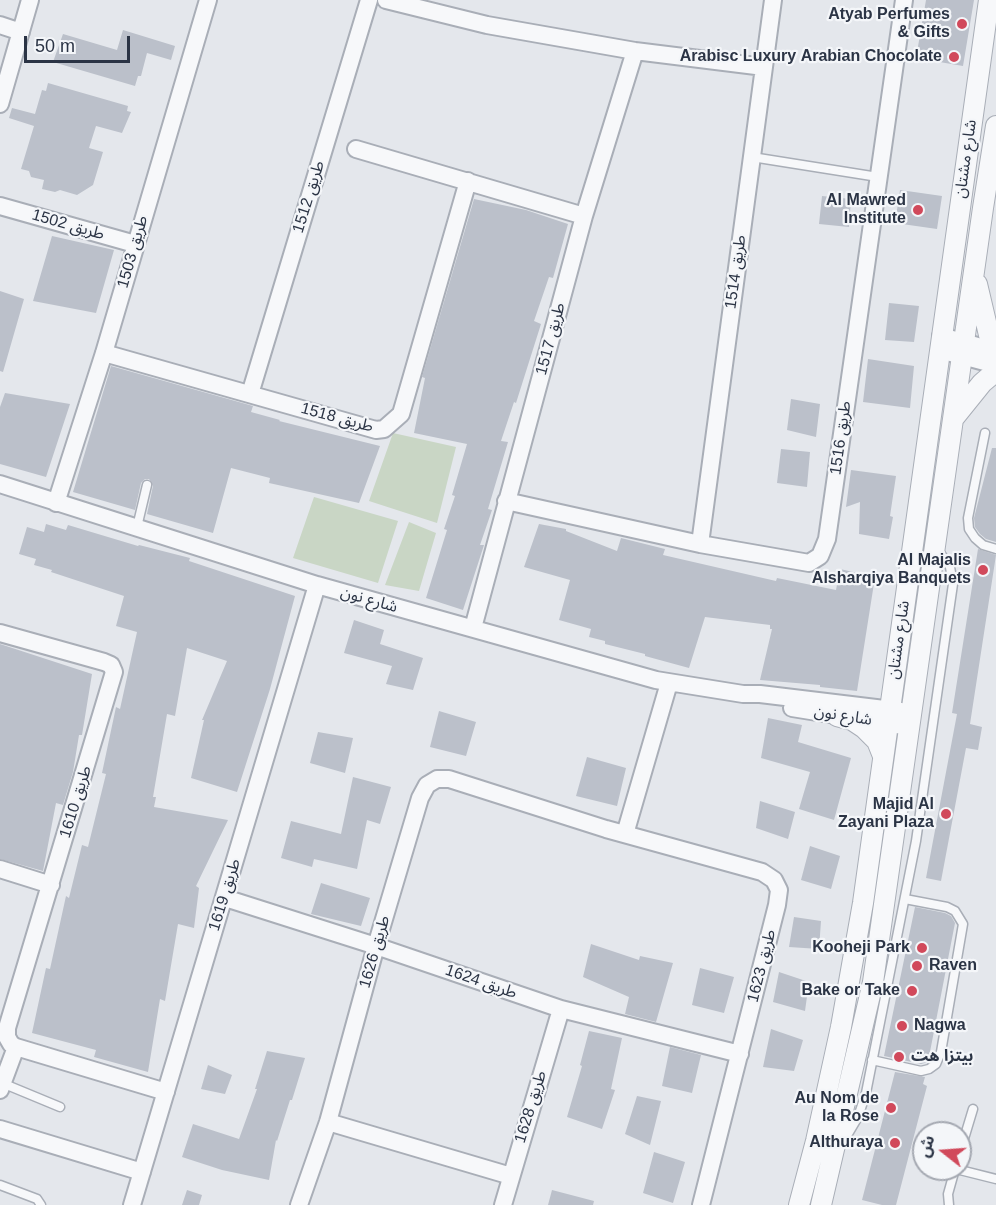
<!DOCTYPE html>
<meta charset="utf-8">
<style>
body{margin:0}
#map{position:relative;width:996px;height:1205px;overflow:hidden;background:#e4e7ec;font-family:Arial,"Noto Sans Arabic",sans-serif}
canvas{display:block}
.north{position:absolute;left:912px;top:1121px;width:60px;height:60px;box-sizing:border-box;background:#f4f6f9;border:2px solid #a4a8b1;border-radius:50%;rotate:287deg;font-size:16px;font-weight:700;line-height:24px;text-align:center;color:#2b3445}
.north::after{content:'';display:block;margin:auto;width:21px;height:27px;background:#d1495b;clip-path:polygon(50% 0,100% 100%,50% 72%,0 100%)}
.scale{position:absolute;left:24px;top:36px;width:106px;height:27px;box-sizing:border-box;border:3px solid #2b3445;border-top:0;padding-left:8px;font-size:18px;line-height:21px;white-space:nowrap;color:#2b3445;-webkit-text-stroke:4px #f4f6f9;paint-order:stroke}
</style>
<div id="map">
<canvas width="996" height="1205"></canvas>
<div class="north">ش</div>
<div class="scale">50 m</div>
</div>
<script>
const g = document.querySelector('canvas').getContext('2d');
g.lineJoin = 'round';
function paint(path, color) { g.fillStyle = color; g.fill(path, 'evenodd'); }
const poly = rows => new Path2D(rows.map(r => 'M' + r).join(''));
function stroke(path, color, width, dash) { g.strokeStyle = color; g.lineWidth = width; g.lineCap = dash ? 'butt' : 'round'; g.setLineDash(dash || []); g.stroke(path); }
function drawText(font, color, halo, rows, align = 'center') {
  g.font = font + ' Arial,"Noto Sans Arabic",sans-serif'; g.lineWidth = 4.5; g.setLineDash([]); g.textBaseline = 'middle'; g.strokeStyle = halo; g.fillStyle = color; for (const [text, x, y, turn = 0] of rows) {
    g.save(); g.translate(x, y); g.rotate((+turn || 0) * Math.PI / 180); g.textAlign = isNaN(turn) ? turn : align; if (halo) g.strokeText(text, 0, 0); g.fillText(text, 0, 0); g.restore();
  }
}
paint(poly([
 [393,433,456,447,437,523,369,501],
 [314,497,398,521,378,583,293,558],
 [409,522,436,533,419,591,385,585]
]), '#c9d6c5');
paint(poly([
 [926,0,974,0,963,66,916,58],
 [123,30,175,46,171,60,147,53,141,76,138,76,135,86,53,62,63,34,117,50],
 [48,83,128,106,127,111,131,112,122,133,96,126,89,148,103,152,93,185,77,195,60,190,55,192,42,189,44,180,31,177,29,171,21,169,34,126,9,118,12,108,35,114,42,90,46,91],
 [900,190,942,196,937,229,895,223],
 [822,196,851,199,849,227,819,224],
 [474,199,526,210,568,224,553,278,549,277,534,321,541,324,516,403,514,402,501,441,508,442,488,509,492,510,480,545,484,545,463,610,426,598,447,530,444,529,455,496,452,495,467,444,414,433,425,378,422,377],
 [52,236,114,250,96,313,33,301],
 [0,291,24,299,3,372,0,371],
 [889,303,919,306,914,342,885,340],
 [868,359,914,366,910,408,863,402],
 [111,366,253,406,251,412,280,420,279,421,380,446,359,503,269,483,270,478,231,468,213,533,147,514,153,486,149,479,145,479,141,483,135,510,73,492],
 [5,393,70,404,46,477,0,464,0,407],
 [791,399,820,404,816,437,787,430],
 [992,448,996,448,996,542,986,539,980,534,975,527,974,518],
 [781,449,810,452,807,487,777,483],
 [851,470,896,476,890,516,893,517,889,539,859,534,860,502,846,507],
 [46,524,66,530,68,525,138,546,139,545,190,558,189,561,295,596,270,689,237,792,191,778,204,720,202,720,227,661,187,648,175,716,167,714,153,797,156,797,154,807,228,820,196,886,199,888,194,928,178,924,165,1001,160,999,148,1072,94,1057,96,1050,32,1033,46,968,50,969,66,896,69,898,82,845,88,847,106,774,102,773,116,707,120,709,137,632,116,626,124,596,51,572,52,570,34,565,36,559,19,554,27,527,44,532],
 [539,524,566,529,566,531,617,551,621,538,665,549,663,555,776,581,777,578,836,590,840,569,875,577,857,691,820,687,820,685,760,680,772,629,770,629,770,625,705,617,689,668,645,656,645,654,605,644,605,641,589,637,591,629,559,620,570,580,524,567],
 [978,549,996,555,970,724,982,727,978,750,966,748,941,881,926,878,957,714,952,713],
 [354,620,384,630,380,644,423,658,413,690,386,684,392,666,344,653],
 [0,644,92,674,82,735,79,735,73,772,63,805,56,803,43,871,0,859],
 [439,711,476,722,466,756,430,747],
 [768,718,802,725,798,742,851,758,834,820,799,809,810,772,761,758],
 [318,732,353,738,345,773,310,763],
 [587,757,626,768,617,806,576,796],
 [353,777,391,787,380,824,367,820,357,869,314,859,312,867,281,858,291,821,341,834],
 [760,801,795,812,788,839,756,828],
 [810,846,840,856,831,889,801,880],
 [321,883,370,898,361,926,311,914],
 [915,907,945,913,951,916,955,923,928,1062,921,1064,884,1056],
 [794,917,821,921,819,949,789,947],
 [591,944,639,960,640,956,673,963,656,1022,625,1014,629,997,583,977],
 [700,968,734,977,724,1013,692,1005],
 [779,972,809,982,805,1011,773,1002],
 [771,1029,803,1040,794,1071,763,1067],
 [589,1031,622,1038,611,1089,615,1090,602,1129,567,1117,582,1066,580,1065],
 [670,1047,701,1055,692,1093,662,1086],
 [267,1051,305,1058,292,1100,290,1100,277,1141,276,1140,269,1180,222,1170,182,1157,193,1124,239,1139,257,1089,255,1089],
 [208,1065,232,1075,225,1094,201,1089],
 [895,1072,925,1077,923,1084,927,1086,896,1205,882,1205,862,1200],
 [637,1096,661,1101,650,1145,625,1134],
 [654,1152,685,1162,673,1203,643,1193],
 [187,1190,202,1195,199,1205,182,1205],
 [552,1190,594,1201,593,1205,548,1205]
]), '#bbc0ca');
const service = poly([
 [752,157,878,177],
 [985,433,968,518,969,529,975,538,983,545,996,549],
 [137,527,147,485],
 [872,1060,921,1071,929,1069,936,1064,941,1052,963,924,955,911,947,907,905,899],
 [2,1083,60,1107],
 [842,1144,858,1117,866,1093,916,841,953,584,950,567,938,550],
 [960,1152,973,1109],
 [956,1169,996,1179],
 [0,1185,37,1199,41,1205],
 [949,1205,948,1194,955,1169]
]);
const minor = poly([
 [386,0,487,25,635,51,764,67],
 [0,25,21,32],
 [0,104,30,0],
 [356,149,584,216],
 [0,206,135,244],
 [941,336,996,351],
 [104,353,376,430,384,429,401,414,468,181],
 [951,353,996,365],
 [250,394,369,0],
 [0,484,317,585,656,680,743,694,760,694,901,711],
 [506,501,700,544,809,563,820,556,827,539,904,0],
 [56,503,104,353,208,0],
 [700,544,773,0],
 [473,628,584,216,635,51],
 [0,633,104,662,111,665,114,672,7,1028,7,1037,11,1044,16,1047,166,1092],
 [792,708,910,727],
 [625,834,669,683],
 [0,869,51,885],
 [225,898,376,946,561,1009,740,1054],
 [0,1090,16,1047],
 [328,1122,511,1176],
 [0,1129,142,1172],
 [132,1205,317,585],
 [299,1205,328,1122,376,946,420,798,427,785,437,779,449,779,606,829,762,872,774,880,779,890,777,905,701,1205],
 [503,1205,561,1009]
]);
const tertiary = poly([
 [977,284,989,335,996,343],
 [953,419,982,383,996,371],
 [837,716,852,720,864,728,877,741,883,756],
 [799,1205,816,1141,841,1027,863,903,989,0],
 [821,1205,873,982,983,208,996,126]
]);
stroke(service, '#a9aeb7', 11);
stroke(minor, '#a9aeb7', 20);
stroke(tertiary, '#a9aeb7', 22);
stroke(service, '#f7f8fa', 8);
stroke(minor, '#f7f8fa', 16);
stroke(tertiary, '#f7f8fa', 20);
for (const [x, y, r, color] of [
 [962,24,6,"#d1495b"],
 [954,57,6,"#d1495b"],
 [918,210,6,"#d1495b"],
 [983,570,6,"#d1495b"],
 [946,814,6,"#d1495b"],
 [922,948,6,"#d1495b"],
 [917,966,6,"#d1495b"],
 [912,991,6,"#d1495b"],
 [902,1026,6,"#d1495b"],
 [899,1057,6,"#d1495b"],
 [891,1108,6,"#d1495b"],
 [895,1143,6,"#d1495b"]
]) { const dot = new Path2D(); dot.arc(x, y, r, 0, 2 * Math.PI); g.fillStyle = color; g.fill(dot); stroke(dot, '#f4f6f9', 2); }
drawText('bold 16px', '#2b3445', '#f4f6f9', [
 ["Atyab Perfumes",950,15],
 ["& Gifts",950,33],
 ["Arabisc Luxury Arabian Chocolate",942,57],
 ["Al Mawred",906,201],
 ["Institute",906,219],
 ["Al Majalis",971,561],
 ["Alsharqiya Banquets",971,579],
 ["Majid Al",934,805],
 ["Zayani Plaza",934,823],
 ["Kooheji Park",910,948],
 ["Raven",929,966,"left"],
 ["Bake or Take",900,991],
 ["Nagwa",914,1026,"left"],
 ["بيتزا هت",911,1057,"left"],
 ["Au Nom de",879,1099],
 ["la Rose",879,1117],
 ["Althuraya",883,1143]
], 'right');
drawText('16px', '#2b3445', '#f4f6f9', [
 ["شارع مشتان",966,159,-82],
 ["طريق 1512",309,197,-73],
 ["طريق 1502",68,225,16],
 ["طريق 1503",133,252,-74],
 ["طريق 1514",736,272,-82],
 ["طريق 1517",551,339,-75],
 ["طريق 1518",337,418,15],
 ["طريق 1516",841,438,-82],
 ["شارع نون",369,600,16],
 ["شارع مشتان",899,640,-82],
 ["شارع نون",843,716,9],
 ["طريق 1610",76,802,-73],
 ["طريق 1619",225,895,-73],
 ["طريق 1626",375,952,-74],
 ["طريق 1623",762,966,-76],
 ["طريق 1624",481,982,19],
 ["طريق 1628",531,1107,-73]
]);
</script>
